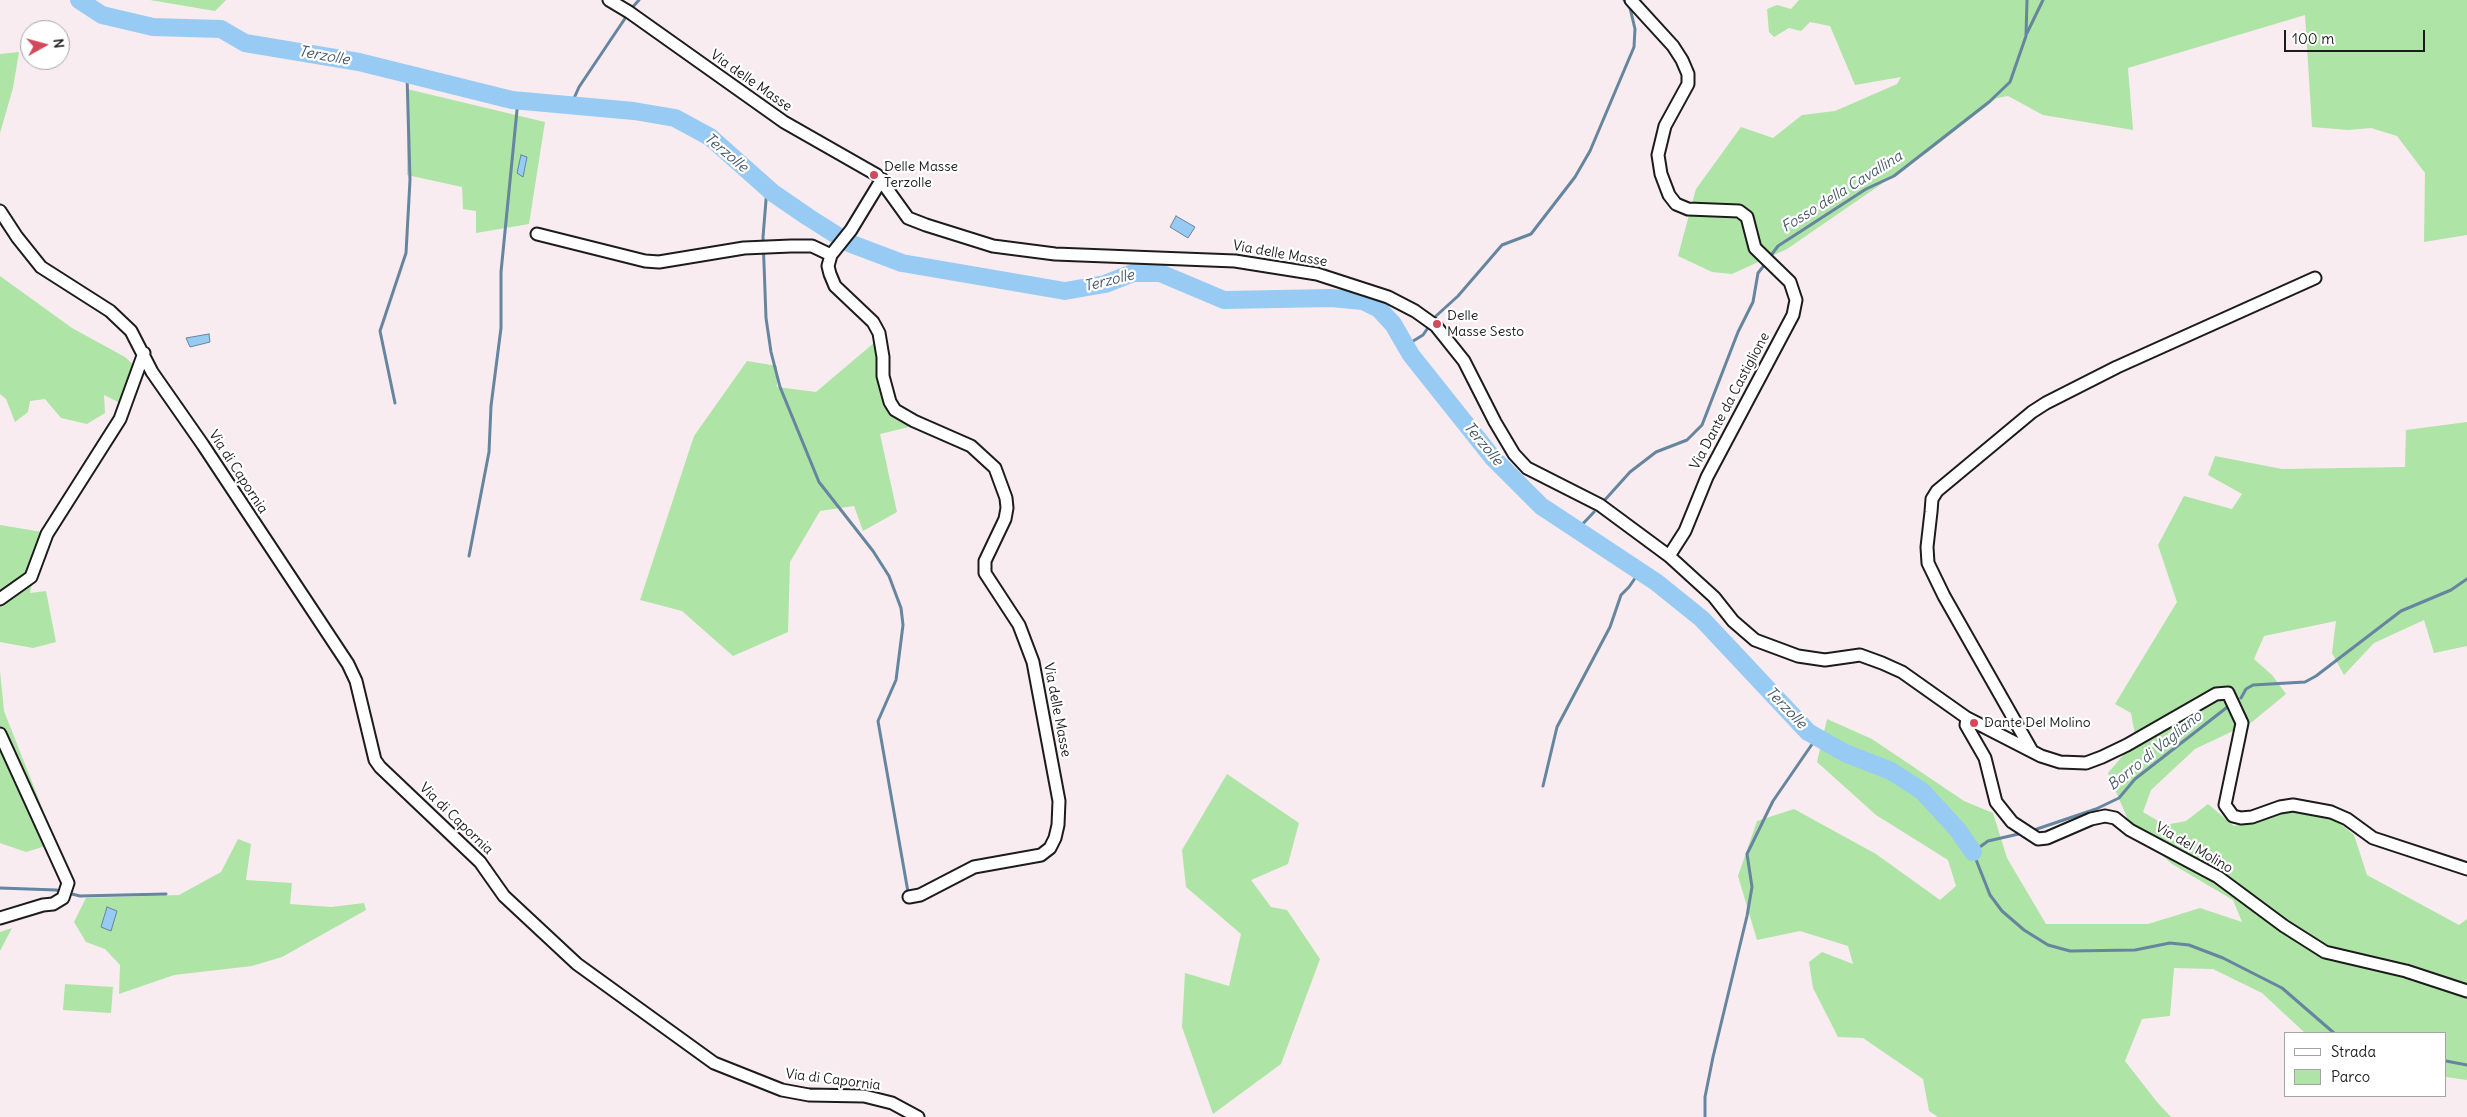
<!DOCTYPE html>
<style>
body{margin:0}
#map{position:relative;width:2467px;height:1117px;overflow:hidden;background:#f8ecf0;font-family:Delius,sans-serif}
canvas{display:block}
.legend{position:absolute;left:2284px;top:1032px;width:162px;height:65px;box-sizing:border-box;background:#fff;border:1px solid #a4a4a4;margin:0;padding:6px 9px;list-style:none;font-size:15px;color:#1c1c1c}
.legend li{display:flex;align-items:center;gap:10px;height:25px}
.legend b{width:25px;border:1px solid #a4a4a4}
.north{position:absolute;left:20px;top:20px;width:50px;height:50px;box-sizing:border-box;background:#fff;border:1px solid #a4a4a4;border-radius:50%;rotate:83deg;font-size:14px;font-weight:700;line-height:20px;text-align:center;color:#1c1c1c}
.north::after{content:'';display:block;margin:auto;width:18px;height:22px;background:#d1495b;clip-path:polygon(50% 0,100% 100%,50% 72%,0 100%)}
.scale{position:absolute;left:2284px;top:30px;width:141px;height:22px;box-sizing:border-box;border:2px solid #1c1c1c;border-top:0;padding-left:6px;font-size:15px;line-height:18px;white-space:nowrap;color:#1c1c1c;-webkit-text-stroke:4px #fff;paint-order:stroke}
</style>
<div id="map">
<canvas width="2467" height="1117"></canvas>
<ul class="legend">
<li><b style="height:6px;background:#fff"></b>Strada</li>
<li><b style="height:14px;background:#aee4a6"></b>Parco</li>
</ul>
<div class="north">N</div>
<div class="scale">100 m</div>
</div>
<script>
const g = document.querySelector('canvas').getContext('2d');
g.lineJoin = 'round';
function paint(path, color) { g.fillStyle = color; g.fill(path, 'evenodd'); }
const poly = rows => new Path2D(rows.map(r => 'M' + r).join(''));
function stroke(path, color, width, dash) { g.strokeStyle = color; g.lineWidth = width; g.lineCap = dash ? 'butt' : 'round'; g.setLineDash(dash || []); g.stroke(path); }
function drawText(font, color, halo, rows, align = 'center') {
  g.font = font + ' Delius,sans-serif'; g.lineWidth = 4.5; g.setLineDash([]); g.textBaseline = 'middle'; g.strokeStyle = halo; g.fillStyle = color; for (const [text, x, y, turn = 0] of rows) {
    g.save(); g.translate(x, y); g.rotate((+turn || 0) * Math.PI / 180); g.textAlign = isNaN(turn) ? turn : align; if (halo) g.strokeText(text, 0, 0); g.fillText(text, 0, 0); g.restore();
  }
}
paint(poly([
 [150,0,226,0,215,11],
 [1799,0,2467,0,2467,235,2424,242,2425,173,2397,136,2371,128,2348,130,2312,127,2305,15,2128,68,2133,130,2043,115,2008,96,1997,98,1928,152,1787,249,1732,274,1712,272,1678,256,1696,189,1741,127,1773,138,1802,115,1835,111,1897,84,1901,77,1855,85,1830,26,1810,22,1801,31,1789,28,1774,37,1769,32,1767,9,1777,5,1791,9],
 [19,52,13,88,0,133,0,54],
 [407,89,545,122,529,224,476,233,476,211,463,209,462,187,407,175],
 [0,276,72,328,125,357,144,375,130,408,104,395,105,413,87,424,61,418,45,399,30,401,28,412,15,422,6,399,0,394],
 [875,342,883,406,909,427,880,434,897,512,863,531,854,506,820,511,790,562,788,632,733,656,682,611,640,600,694,436,747,361,777,366,777,387,816,392],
 [2467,422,2467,646,2434,653,2424,620,2374,643,2344,675,2332,653,2336,621,2264,636,2254,659,2272,675,2286,694,2252,722,2195,749,2151,790,2143,812,2165,825,2186,821,2208,804,2234,826,2293,810,2333,818,2354,835,2367,875,2459,925,2467,919,2467,1080,2446,1077,2446,1033,2305,1033,2262,993,2213,969,2174,968,2170,1016,2142,1019,2125,1061,2157,1102,2171,1117,1938,1117,1929,1111,1923,1079,1863,1038,1838,1037,1813,988,1809,962,1822,952,1853,964,1848,946,1800,931,1757,940,1738,876,1757,821,1794,809,1876,854,1940,900,1956,886,1948,860,1876,815,1817,762,1827,719,1872,739,1964,801,1993,813,2007,858,2046,924,2148,924,2200,908,2242,922,2233,900,2172,864,2132,829,2108,773,2136,740,2131,713,2115,704,2177,602,2158,545,2184,496,2232,509,2242,494,2208,475,2215,456,2282,469,2405,467,2406,430],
 [0,525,42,532,30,593,46,591,56,642,33,648,0,642],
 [0,671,4,711,56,843,26,852,0,843],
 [1227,774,1299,823,1288,864,1251,880,1271,907,1287,910,1320,959,1281,1064,1213,1114,1182,1027,1185,973,1229,986,1241,934,1186,887,1182,850],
 [238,839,251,844,246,880,292,883,290,904,331,907,364,903,366,910,282,957,252,966,174,975,119,994,120,965,105,949,86,942,74,922,86,898,179,895,221,872],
 [12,928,0,951,0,932],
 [65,984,113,987,111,1013,63,1010]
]), '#aee4a6');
const water = poly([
 [521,155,527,157,523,177,517,173,521,155],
 [1176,216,1195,227,1188,238,1170,227,1176,216],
 [209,334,210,342,190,347,186,338,209,334],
 [107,907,117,911,111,931,101,927,107,907]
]);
paint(water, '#97cbf4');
stroke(water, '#66859e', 1);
stroke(poly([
 [631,9,639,0],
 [2027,33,2043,0],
 [571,105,579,87,628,14],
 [767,188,763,237,766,318,771,352,780,387,819,482,873,551,889,576,901,608,903,625,896,680,878,721,908,892],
 [1769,258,1778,246,1866,189,1894,176,1989,102,2010,82,2026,36,2027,0],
 [1405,346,1423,335,1436,316,1458,296,1502,245,1531,234,1575,177,1590,151,1634,47,1635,29,1630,8,1624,0],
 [395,403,380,331,406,253,410,180,407,75],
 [1603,502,1630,472,1656,452,1687,440,1702,425,1738,332,1753,302,1758,273,1766,263],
 [1577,530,1594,512],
 [469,556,489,452,491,406,501,328,501,272,518,100],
 [2241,698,2246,689,2253,685,2305,682,2316,676,2401,611,2451,590,2467,579],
 [1543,786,1557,727,1610,627,1621,595,1629,587,1640,571],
 [2034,830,2096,809,2119,798,2135,779,2230,705],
 [2023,833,1988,841,1973,852,1990,895,2002,911,2024,930,2048,945,2070,951,2135,950,2170,943,2189,945,2223,958,2282,988,2334,1033],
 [0,888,56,890,80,896,166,894],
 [2446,1061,2467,1065],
 [1705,1117,1705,1097,1713,1057,1747,916,1752,887,1747,854,1773,801,1817,737]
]), '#66859e', 3);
stroke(poly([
 [79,0,102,15,153,27,221,29,245,43,359,62,512,100,634,111,675,118,710,137,773,193,808,217,849,243,902,263,1065,291,1105,284,1133,273,1160,273,1224,300,1331,298,1363,301,1379,309,1393,324,1411,355,1493,458,1541,506,1656,582,1702,619,1808,732,1845,753,1891,771,1922,791,1957,829,1973,852]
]), '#97cbf4', 18);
const minor = poly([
 [609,0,629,12,784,122,877,175,908,218,926,225,993,246,1055,254,1235,261,1317,274,1388,297,1415,311,1436,326,1464,361,1495,422,1514,454,1527,468,1600,505,1669,556,1714,597,1733,621,1755,640,1798,656,1825,660,1860,655,1882,663,1902,672,1967,718,2041,756,2060,762,2086,763,2102,757,2127,745,2216,694,2228,693,2242,723,2225,805,2233,816,2241,818,2252,817,2280,807,2293,805,2331,812,2347,819,2373,838,2467,869],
 [1631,0,1673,46,1682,60,1688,74,1688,84,1665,126,1658,155,1661,174,1669,195,1676,204,1688,209,1739,211,1747,217,1755,248,1790,282,1796,300,1793,315,1707,477,1685,531,1669,556],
 [882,179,851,230,831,255,828,266,830,274,835,286,873,322,879,333,883,357,883,376,890,402,895,410,914,421,971,446,995,468,1006,498,1007,508,1005,519,985,561,985,573,1019,625,1033,662,1059,801,1058,825,1055,838,1050,848,1041,855,974,867,920,895,909,897],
 [0,211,17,237,41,267,110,311,131,331,152,372,203,445,348,664,356,681,375,760,380,767,480,862,504,896,577,964,714,1063,782,1090,809,1095,864,1096,892,1103,918,1117],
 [537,234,645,261,659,262,744,248,791,246,812,246,831,255],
 [0,599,31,577,47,534,120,419,144,353],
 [1967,718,1966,725,1985,758,1996,802,2012,822,2038,839,2047,838,2091,819,2105,816,2115,818,2130,830,2218,877,2284,926,2325,952,2406,971,2467,991],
 [0,734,68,883,63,898,53,904,43,905,0,918],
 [2032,751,1944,596,1928,563,1927,547,1931,512,1932,499,1937,491,2032,412,2046,403,2117,367,2315,278]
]);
stroke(minor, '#1c1c1c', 15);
stroke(minor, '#fff', 11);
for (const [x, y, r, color] of [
 [874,175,5,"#d1495b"],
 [1437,324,5,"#d1495b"],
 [1974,723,5,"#d1495b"]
]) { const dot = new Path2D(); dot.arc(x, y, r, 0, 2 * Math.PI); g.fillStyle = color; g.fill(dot); stroke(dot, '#fff', 2); }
drawText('14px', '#1c1c1c', '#fff', [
 ["Via delle Masse",751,81,35],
 ["Via delle Masse",1280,254,10],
 ["Via Dante da Castiglione",1730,401,-62],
 ["Via di Capornia",238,472,57],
 ["Via delle Masse",1057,710,79],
 ["Via di Capornia",456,819,44],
 ["Via del Molino",2194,848,30],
 ["Via di Capornia",833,1080,7]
]);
drawText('14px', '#1c1c1c', '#fff', [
 ["Delle Masse",884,167],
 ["Terzolle",884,183],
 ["Delle",1447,316],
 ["Masse Sesto",1447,332],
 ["Dante Del Molino",1984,723]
], 'left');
drawText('italic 15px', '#475968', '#fff', [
 ["Terzolle",324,56,10],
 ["Terzolle",726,153,40],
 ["Fosso della Cavallina",1842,192,-32],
 ["Terzolle",1109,281,-14],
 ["Terzolle",1483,444,50],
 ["Terzolle",1786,708,46],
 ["Borro di Vagliano",2155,751,-39]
]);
</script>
